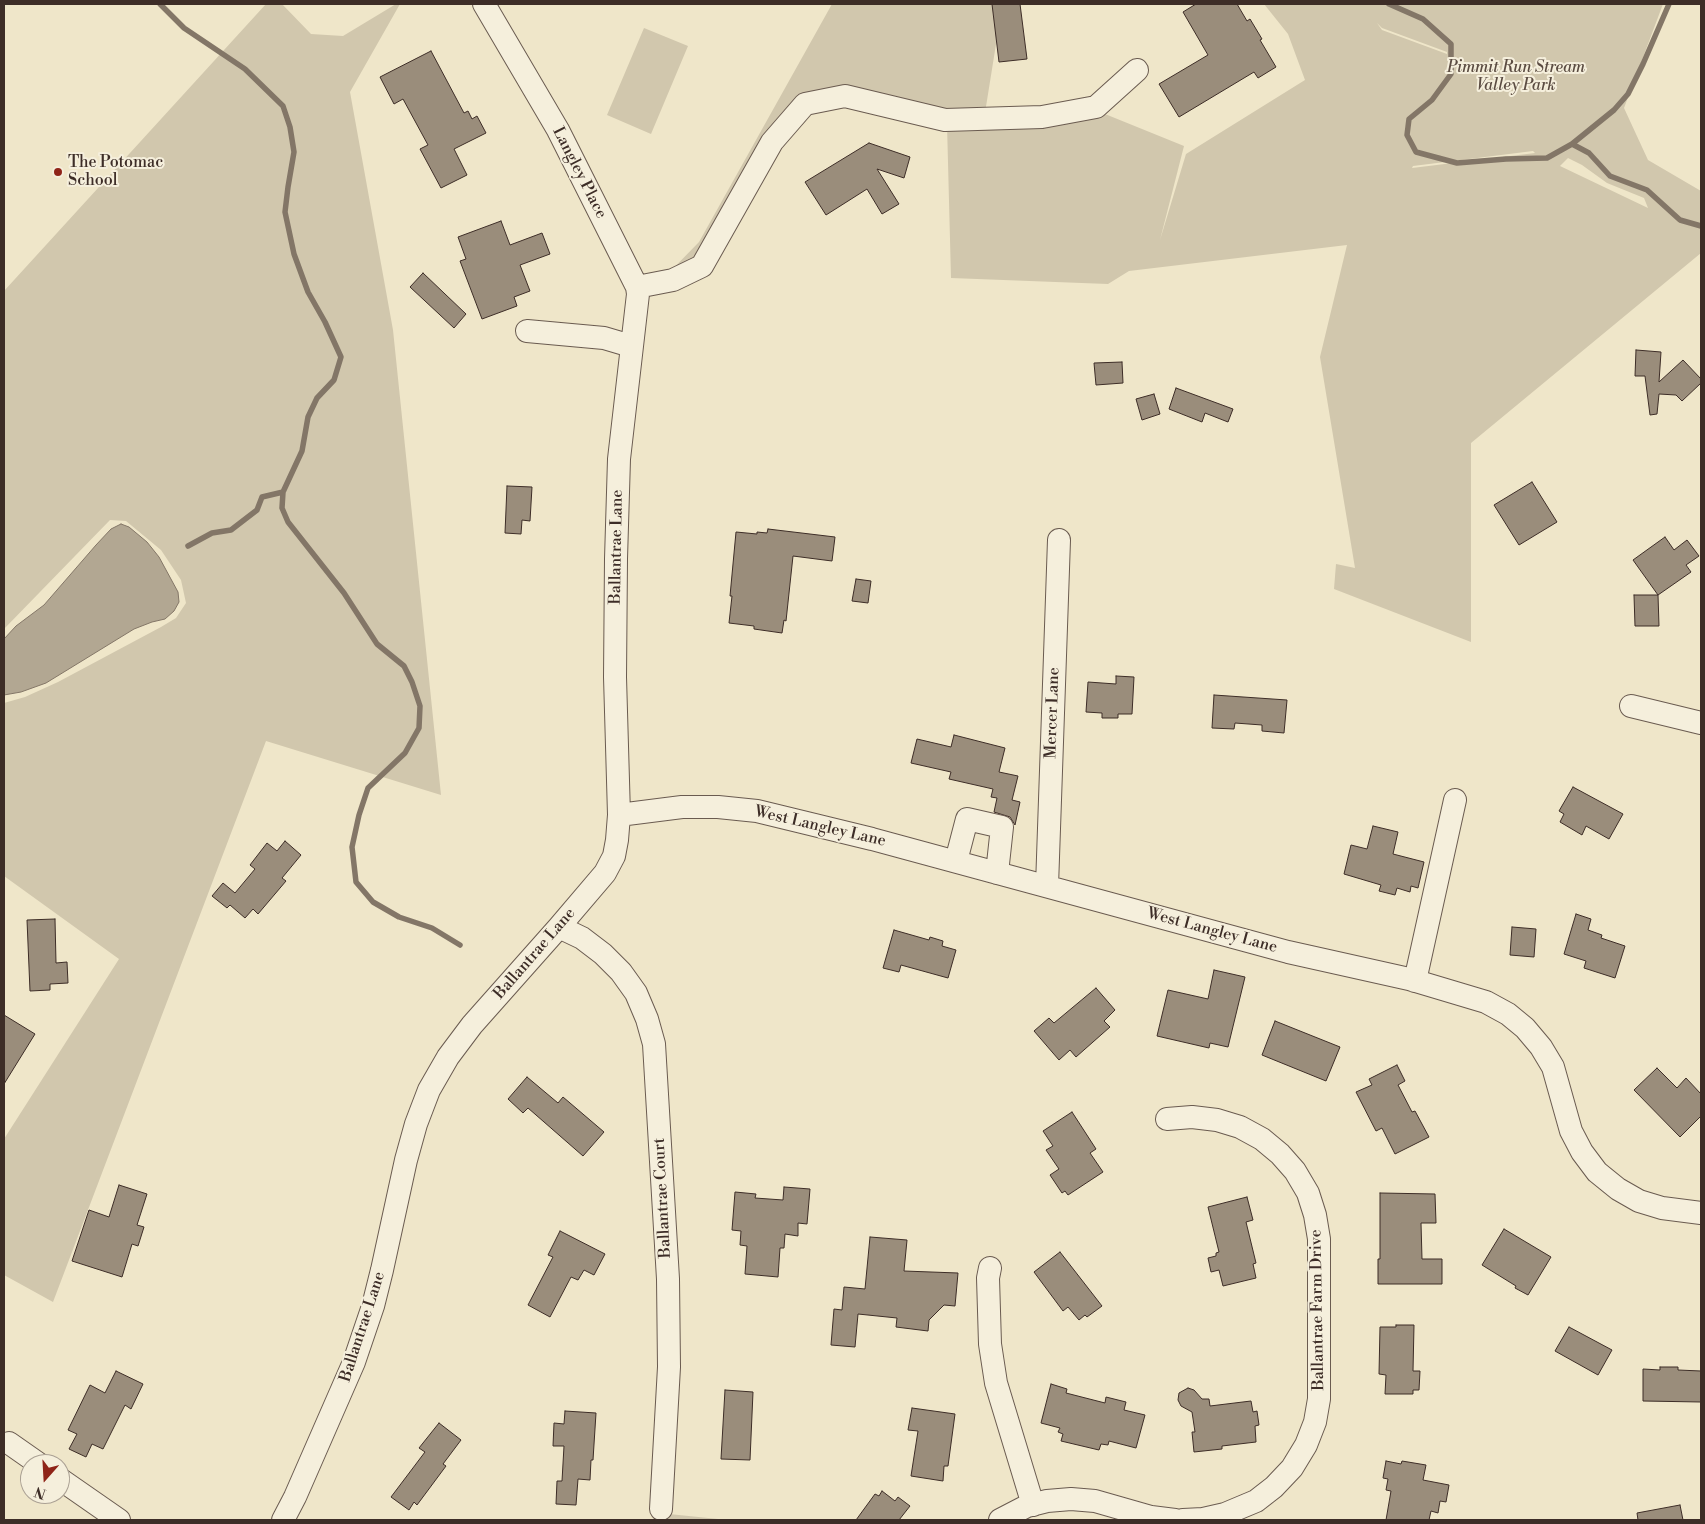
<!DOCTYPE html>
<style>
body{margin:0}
#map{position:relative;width:1705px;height:1524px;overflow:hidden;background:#efe6c9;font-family:"Libre Bodoni",serif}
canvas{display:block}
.frame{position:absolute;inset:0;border:5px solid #3d2d27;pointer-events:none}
.north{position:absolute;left:20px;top:1454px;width:50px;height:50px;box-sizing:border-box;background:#f5efdc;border:1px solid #aba194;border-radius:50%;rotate:199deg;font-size:14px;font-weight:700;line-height:20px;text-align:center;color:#3d2d27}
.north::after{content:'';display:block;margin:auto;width:18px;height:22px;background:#8f2418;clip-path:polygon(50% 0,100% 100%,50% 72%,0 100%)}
</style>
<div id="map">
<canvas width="1705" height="1524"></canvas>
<div class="frame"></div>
<div class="north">N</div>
</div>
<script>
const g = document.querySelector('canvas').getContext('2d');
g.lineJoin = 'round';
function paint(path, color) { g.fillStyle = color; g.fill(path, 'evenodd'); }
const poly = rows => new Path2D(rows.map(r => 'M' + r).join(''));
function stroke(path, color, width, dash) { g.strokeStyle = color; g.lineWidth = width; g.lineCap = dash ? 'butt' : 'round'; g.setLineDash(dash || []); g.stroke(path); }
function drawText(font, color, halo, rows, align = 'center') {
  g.font = font + ' "Libre Bodoni",serif'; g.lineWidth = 4; g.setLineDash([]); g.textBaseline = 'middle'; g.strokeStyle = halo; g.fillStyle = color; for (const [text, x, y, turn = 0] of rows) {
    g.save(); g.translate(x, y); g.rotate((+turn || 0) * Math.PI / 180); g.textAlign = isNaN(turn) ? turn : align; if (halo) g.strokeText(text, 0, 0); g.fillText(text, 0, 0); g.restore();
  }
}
paint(poly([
 [266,4,282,4,311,34,343,36,396,4,400,4,350,92,393,330,441,795,266,741,53,1302,4,1275,4,1139,119,959,4,876,4,703,25,697,58,682,161,627,176,618,186,603,181,580,161,550,126,521,110,520,4,629,4,291],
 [832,4,1016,4,997,38,984,119,859,96,803,107,703,257,661,281,699,242],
 [1264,4,1663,4,1624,108,1648,160,1701,191,1701,253,1471,443,1471,642,1334,589,1336,564,1355,568,1320,357,1347,245,1129,271,1108,284,951,278,947,124,909,117,858,103,845,102,818,107,795,121,778,142,706,267,691,279,660,289,660,285,689,276,703,264,783,128,804,110,831,100,845,99,859,99,913,114,954,121,995,124,1056,123,1081,120,1105,114,1184,146,1160,240,1186,154,1305,80,1288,34],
 [1377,23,1382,28,1447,52,1447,54,1382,30],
 [1533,151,1535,153,1412,168,1413,166],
 [1568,158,1582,165,1607,183,1644,198,1648,208,1560,166],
 [644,28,688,46,651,134,607,115],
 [659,1513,728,1520,658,1520]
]), '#d1c7ad');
const water = poly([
 [121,524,129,527,147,542,159,557,178,592,179,602,174,611,165,619,152,622,134,629,46,683,21,692,4,695,4,639,16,626,44,605,96,545,111,529,121,524]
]);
paint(water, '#b2a792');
stroke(water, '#837667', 1);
stroke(poly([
 [160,4,184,28,245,69,283,106,290,127,294,152,288,187,285,212,294,254,308,292,325,322,341,357,334,380,317,398,308,417,302,451,283,492,282,508,288,522,344,593,377,644,404,666,412,682,420,706,419,728,405,753,368,788,359,815,352,847,356,882,373,902,399,917,432,928,460,945],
 [1389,4,1423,19,1451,44,1451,74,1432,100,1409,119,1407,135,1416,152,1457,163,1506,159,1547,158,1572,144,1614,110,1628,94,1643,64,1669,4],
 [1572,144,1589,153,1610,176,1647,190,1680,220,1701,226],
 [188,546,212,533,231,530,257,510,262,497,283,492]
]), '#837667', 5.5);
const building = poly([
 [992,4,1020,4,1027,59,999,62,992,4],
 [1196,4,1237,4,1247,21,1250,19,1262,39,1260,40,1276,67,1258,78,1254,72,1179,117,1159,84,1208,55,1183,12,1196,4],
 [431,51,464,113,468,111,472,119,477,116,486,133,454,149,467,175,441,188,420,149,428,145,403,99,394,104,380,77,431,51],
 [869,143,910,157,904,178,877,169,899,204,882,214,867,189,826,215,805,182,869,143],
 [501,221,510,245,542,233,550,254,520,265,530,291,514,297,517,306,482,319,460,261,466,259,458,237,501,221],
 [423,273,466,314,454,328,410,287,423,273],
 [1636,350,1661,352,1659,382,1683,360,1701,379,1701,383,1682,401,1676,395,1659,394,1657,414,1650,415,1645,376,1635,376,1636,350],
 [1122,362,1123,383,1096,385,1094,363,1122,362],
 [1176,388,1233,409,1228,422,1205,413,1202,422,1169,409,1176,388],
 [1154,394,1160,414,1142,420,1136,399,1154,394],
 [1532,482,1557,522,1519,545,1494,505,1532,482],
 [507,486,532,487,530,521,522,520,521,534,505,533,507,486],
 [768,529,835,537,832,561,793,556,786,621,784,620,782,633,754,629,754,626,729,623,732,596,730,596,736,532,757,534,757,532,767,533,768,529],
 [1665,537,1674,550,1687,540,1699,556,1686,565,1691,572,1658,595,1633,560,1665,537],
 [856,579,871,581,868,603,852,601,856,579],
 [1634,595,1658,595,1659,626,1635,626,1634,595],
 [1116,676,1134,677,1132,714,1118,714,1118,718,1102,718,1102,713,1086,712,1088,682,1116,684,1116,676],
 [1214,695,1287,700,1284,733,1262,731,1262,725,1235,723,1234,729,1212,728,1214,695],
 [954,735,1005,748,999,772,1018,776,1012,800,1020,802,1015,825,1010,817,994,812,997,798,991,797,993,789,949,779,951,772,911,763,917,739,951,747,954,735],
 [1573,787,1623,814,1609,839,1586,826,1582,835,1560,822,1564,814,1559,811,1573,787],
 [1373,826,1398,832,1393,854,1424,862,1418,888,1411,886,1410,892,1397,888,1395,895,1379,891,1381,885,1344,874,1351,845,1367,849,1373,826],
 [285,841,301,855,282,878,286,881,258,914,253,909,245,918,230,905,227,908,212,896,223,883,235,893,255,869,250,865,267,843,277,851,285,841],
 [1576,914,1591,919,1588,930,1602,935,1601,938,1625,946,1615,978,1584,968,1586,961,1564,954,1576,914],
 [55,919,56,963,67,962,68,983,50,984,50,990,30,991,27,920,55,919],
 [1512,927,1536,929,1534,957,1510,955,1512,927],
 [894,930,929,940,930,937,943,941,942,946,956,950,948,978,901,965,899,972,883,968,894,930],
 [1214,970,1245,977,1228,1047,1210,1043,1209,1048,1157,1036,1168,990,1208,999,1214,970],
 [1096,988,1115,1010,1104,1021,1110,1027,1076,1057,1070,1050,1059,1060,1034,1031,1049,1018,1054,1023,1096,988],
 [4,1015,35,1034,4,1084,4,1015],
 [1275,1021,1340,1047,1326,1081,1262,1055,1275,1021],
 [1397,1065,1405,1081,1398,1085,1412,1112,1415,1111,1429,1137,1395,1154,1382,1128,1376,1131,1356,1092,1372,1085,1369,1079,1397,1065],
 [1657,1068,1677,1088,1686,1078,1701,1094,1701,1116,1680,1137,1634,1090,1657,1068],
 [527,1077,558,1103,563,1097,604,1132,583,1156,528,1108,523,1113,508,1099,527,1077],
 [1072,1112,1096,1149,1090,1153,1103,1172,1068,1195,1065,1191,1062,1193,1050,1175,1059,1169,1046,1150,1053,1146,1043,1131,1072,1112],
 [119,1185,147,1194,137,1225,144,1227,138,1246,132,1244,122,1277,72,1261,89,1210,109,1217,119,1185],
 [784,1187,810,1189,807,1224,798,1223,798,1236,785,1234,784,1248,780,1248,778,1277,745,1274,747,1246,740,1245,741,1231,732,1230,735,1192,756,1194,755,1198,783,1200,784,1187],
 [1380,1193,1435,1194,1436,1223,1421,1223,1422,1259,1442,1259,1442,1284,1378,1284,1378,1259,1380,1259,1380,1193],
 [1247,1197,1253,1220,1246,1222,1256,1263,1253,1264,1256,1278,1223,1286,1219,1270,1211,1272,1208,1258,1216,1256,1216,1253,1219,1252,1208,1207,1247,1197],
 [1504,1229,1551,1257,1528,1295,1515,1288,1516,1286,1482,1265,1504,1229],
 [560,1231,605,1254,594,1275,584,1270,578,1280,571,1277,550,1317,528,1305,553,1257,548,1255,560,1231],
 [870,1237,907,1240,904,1271,958,1273,955,1306,944,1305,929,1320,928,1331,896,1327,897,1318,858,1314,855,1347,831,1345,834,1309,842,1310,844,1287,865,1289,870,1237],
 [1060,1252,1102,1306,1087,1317,1085,1315,1079,1320,1068,1307,1063,1311,1034,1272,1060,1252],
 [1396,1325,1414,1325,1413,1371,1420,1371,1419,1390,1413,1390,1413,1394,1385,1394,1386,1375,1379,1374,1380,1327,1396,1327,1396,1325],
 [1569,1327,1612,1350,1598,1375,1555,1351,1569,1327],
 [1660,1367,1678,1367,1678,1370,1701,1371,1701,1402,1643,1401,1643,1369,1660,1370,1660,1367],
 [116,1371,143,1384,131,1409,125,1405,103,1449,92,1444,86,1457,69,1449,77,1434,68,1430,90,1385,105,1393,116,1371],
 [1051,1384,1067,1389,1066,1393,1105,1403,1106,1397,1126,1402,1124,1410,1145,1415,1136,1448,1109,1441,1108,1445,1101,1444,1099,1450,1061,1441,1063,1434,1058,1432,1060,1428,1041,1423,1051,1384],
 [1188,1388,1194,1390,1202,1399,1209,1399,1210,1406,1251,1401,1253,1412,1257,1411,1259,1425,1255,1426,1256,1442,1222,1446,1222,1449,1194,1452,1192,1432,1195,1432,1192,1412,1181,1406,1178,1400,1179,1393,1188,1388],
 [725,1390,753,1392,750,1460,721,1459,725,1390],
 [912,1408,955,1414,948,1466,944,1466,943,1481,911,1476,918,1431,908,1430,912,1408],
 [565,1411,596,1413,593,1460,591,1460,590,1480,578,1479,576,1505,556,1504,557,1481,562,1481,564,1446,553,1446,554,1423,564,1424,565,1411],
 [439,1423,461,1440,443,1464,446,1466,417,1505,414,1502,409,1510,391,1497,425,1452,419,1448,439,1423],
 [1386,1461,1401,1464,1402,1461,1426,1465,1423,1480,1449,1485,1446,1502,1440,1501,1438,1513,1431,1511,1429,1520,1386,1520,1391,1491,1386,1490,1388,1479,1383,1478,1386,1461],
 [882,1491,895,1501,898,1497,910,1506,899,1520,856,1520,875,1494,879,1496,882,1491],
 [1680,1505,1683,1520,1638,1520,1637,1513,1680,1505]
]);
paint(building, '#9a8d7b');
stroke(building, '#3d2d27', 1);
const minor = poly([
 [637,287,673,280,702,266,772,142,805,104,845,96,945,120,1042,117,1096,107,1137,70],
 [527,331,604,338,631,346],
 [1631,706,1701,723],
 [619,815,682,807,718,807,757,811,872,839,1288,952,1409,979,1486,1002,1508,1014,1525,1028,1541,1047,1553,1067,1571,1131,1582,1152,1597,1172,1618,1189,1639,1201,1662,1208,1701,1213],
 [956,861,967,819,1002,827,997,873],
 [1047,886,1059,540],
 [559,927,582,938,603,954,621,972,636,993,647,1019,654,1044,668,1279,669,1367,661,1509],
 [1415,981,1455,800],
 [1167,1119,1192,1117,1217,1120,1240,1127,1262,1139,1280,1154,1295,1171,1308,1193,1315,1215,1319,1239,1319,1399,1315,1422,1306,1445,1292,1468,1274,1487,1256,1501,1225,1514,1203,1519,1183,1520],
 [990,1268,988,1278,990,1344,996,1383,1033,1505],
 [9,1443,39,1464],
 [60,1479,119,1520],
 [283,1520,295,1497,354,1362,373,1306,382,1270,406,1160,416,1124,429,1090,448,1057,472,1025,559,927,605,873,614,856,617,840,619,815,615,677,616,559,619,459,638,294,637,287,558,130,484,4],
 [1000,1520,1027,1506,1047,1501,1071,1499,1095,1501,1151,1517,1175,1520]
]);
stroke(minor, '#6a5b50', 24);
stroke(minor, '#f5efdc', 22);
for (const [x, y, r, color] of [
 [58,172,5,"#8f2418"]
]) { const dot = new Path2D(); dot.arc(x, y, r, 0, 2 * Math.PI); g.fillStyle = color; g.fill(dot); stroke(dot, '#f5efdc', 2); }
drawText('italic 16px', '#5b4c42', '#f5efdc', [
 ["Pimmit Run Stream",1516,68],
 ["Valley Park",1516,86]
]);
drawText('16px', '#3d2d27', '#f5efdc', [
 ["The Potomac",68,163],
 ["School",68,181]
], 'left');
drawText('16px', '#3d2d27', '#f5efdc', [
 ["Langley Place",579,173,63],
 ["Ballantrae Lane",617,547,-89],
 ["Mercer Lane",1053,713,-88],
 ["West Langley Lane",820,827,13],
 ["West Langley Lane",1212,931,15],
 ["Ballantrae Lane",535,954,-49],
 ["Ballantrae Court",663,1198,-93],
 ["Ballantrae Farm Drive",1318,1310,-91],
 ["Ballantrae Lane",363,1327,-72]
]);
</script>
